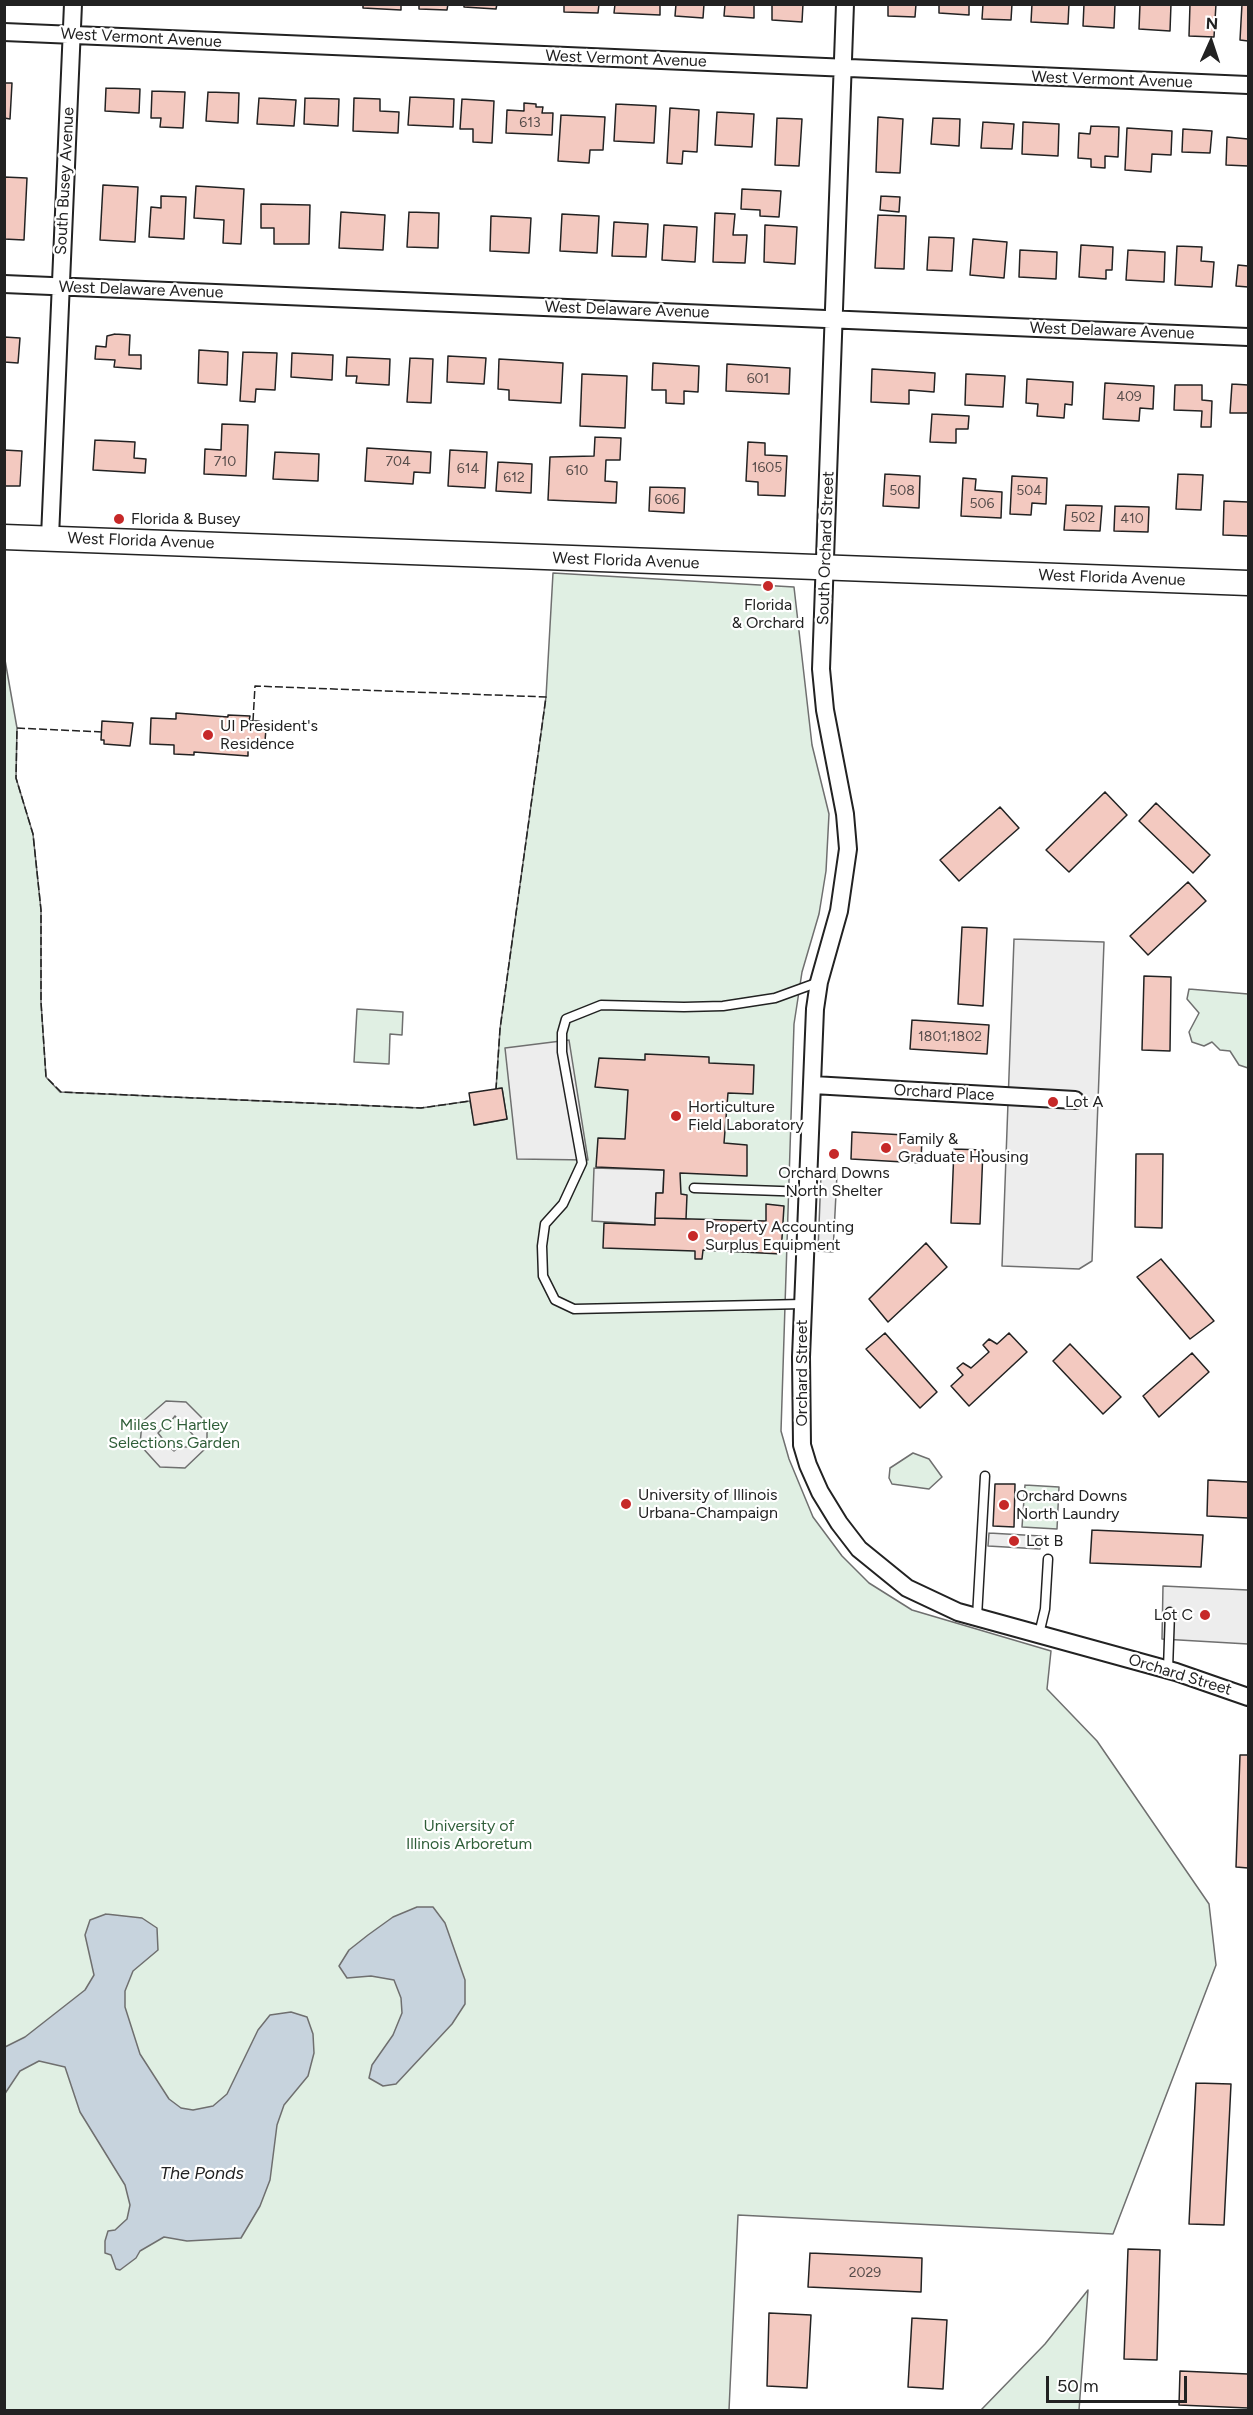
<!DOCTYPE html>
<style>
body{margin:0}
#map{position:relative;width:1253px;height:2415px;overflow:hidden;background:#fff;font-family:Figtree,sans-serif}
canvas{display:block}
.frame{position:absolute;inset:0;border:6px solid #222;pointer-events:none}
.north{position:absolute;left:1181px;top:12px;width:60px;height:60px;-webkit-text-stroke:4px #fff;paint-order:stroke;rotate:3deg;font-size:16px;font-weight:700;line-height:24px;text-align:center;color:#222}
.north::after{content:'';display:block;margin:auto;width:21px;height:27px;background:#222;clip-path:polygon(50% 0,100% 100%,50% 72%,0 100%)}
.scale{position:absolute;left:1046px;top:2376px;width:141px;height:27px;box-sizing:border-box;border:3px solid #222;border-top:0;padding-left:8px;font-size:18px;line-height:21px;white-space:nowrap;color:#222;-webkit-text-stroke:4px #fff;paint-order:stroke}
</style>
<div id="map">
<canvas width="1253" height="2415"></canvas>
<div class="frame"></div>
<div class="north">N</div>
<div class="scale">50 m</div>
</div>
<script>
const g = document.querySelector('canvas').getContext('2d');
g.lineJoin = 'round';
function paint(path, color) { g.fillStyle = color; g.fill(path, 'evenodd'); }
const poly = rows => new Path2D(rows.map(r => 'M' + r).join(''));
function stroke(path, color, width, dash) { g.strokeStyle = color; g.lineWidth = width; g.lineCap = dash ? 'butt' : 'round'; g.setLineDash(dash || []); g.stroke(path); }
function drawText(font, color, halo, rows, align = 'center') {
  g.font = font + ' Figtree,sans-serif'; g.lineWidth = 4.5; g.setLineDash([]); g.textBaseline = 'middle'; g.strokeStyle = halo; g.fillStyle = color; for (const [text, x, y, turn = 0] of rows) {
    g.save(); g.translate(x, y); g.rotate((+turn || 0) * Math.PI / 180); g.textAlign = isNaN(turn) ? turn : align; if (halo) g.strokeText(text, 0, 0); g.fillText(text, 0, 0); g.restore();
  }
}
const green = poly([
 [553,573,794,587,812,745,829,814,826,871,819,914,802,972,794,1024,781,1431,789,1459,813,1517,842,1556,869,1583,912,1610,1051,1651,1047,1689,1097,1741,1209,1904,1216,1965,1113,2234,738,2215,729,2410,5,2410,5,660,17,728,16,778,33,834,41,910,41,1002,46,1077,60,1092,421,1108,470,1101,475,1125,507,1119,502,1088,496,1089,500,1029,546,697,553,573],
 [1189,989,1248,994,1248,1068,1239,1065,1230,1051,1220,1050,1212,1042,1204,1046,1192,1042,1189,1032,1199,1013,1187,999,1189,989],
 [357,1009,403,1012,402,1035,390,1034,389,1064,354,1062,357,1009],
 [913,1453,929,1459,942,1477,929,1489,892,1484,889,1478,890,1468,913,1453],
 [1025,1485,1059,1487,1057,1529,1022,1527,1025,1485],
 [1088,2290,1079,2410,981,2410,1045,2344,1088,2290]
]);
paint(green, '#e0efe3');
stroke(green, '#6f6f6f', 1.5);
const parking = poly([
 [1014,939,1104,942,1092,1261,1079,1269,1002,1266,1014,939],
 [569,1040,588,1160,517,1159,505,1048,569,1040],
 [594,1168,664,1170,663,1193,656,1193,655,1225,592,1221,594,1168],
 [821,1174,837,1174,833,1252,818,1251,821,1174],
 [166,1401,186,1402,207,1423,207,1447,185,1468,160,1467,140,1445,142,1422,166,1401],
 [175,1416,180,1422,188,1422,188,1429,193,1435,187,1440,187,1447,179,1447,174,1451,168,1446,162,1446,162,1438,158,1433,162,1429,163,1421,171,1421,175,1416],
 [989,1533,1041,1536,1040,1549,988,1546,989,1533],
 [1163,1586,1248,1590,1248,1644,1162,1639,1163,1586]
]);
paint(parking, '#ededed');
stroke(parking, '#6f6f6f', 1.5);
const water = poly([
 [417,1907,433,1907,445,1923,465,1980,465,2004,452,2024,396,2084,383,2086,369,2078,372,2065,393,2035,402,2013,401,1998,394,1980,371,1976,347,1978,339,1966,349,1950,368,1935,393,1917,417,1907],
 [106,1914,142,1918,157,1928,158,1950,133,1971,125,1991,125,2007,140,2054,169,2099,181,2108,193,2110,213,2106,227,2094,258,2030,270,2015,291,2012,307,2017,313,2034,314,2053,308,2076,284,2105,277,2125,270,2180,260,2206,241,2238,187,2241,164,2237,140,2251,136,2258,120,2270,116,2269,111,2255,105,2253,105,2241,108,2231,115,2230,127,2219,130,2205,125,2185,80,2112,65,2067,39,2061,20,2071,4,2095,5,2047,25,2037,85,1990,94,1975,85,1935,90,1920,106,1914]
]);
paint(water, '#c7d3dd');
stroke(water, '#6f6f6f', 1.5);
const building = poly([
 [363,4,401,4,401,10,363,8,363,4],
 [419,4,448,4,447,10,419,9,419,4],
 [464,4,497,4,496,9,464,7,464,4],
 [564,4,599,4,598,13,564,12,564,4],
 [615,4,660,4,660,15,614,13,615,4],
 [676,4,704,4,703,18,675,16,676,4],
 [725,4,754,4,754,18,724,16,725,4],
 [772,4,803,4,802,22,772,20,772,4],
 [888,4,916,4,915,17,888,16,888,4],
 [939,4,969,4,969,15,939,13,939,4],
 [983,4,1012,4,1011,20,982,19,983,4],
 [1032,4,1069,4,1068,24,1031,22,1032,4],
 [1084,4,1115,4,1114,28,1083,26,1084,4],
 [1140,4,1171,4,1170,31,1139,29,1140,4],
 [1190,4,1216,4,1214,37,1189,36,1190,4],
 [1242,4,1248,4,1248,41,1240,40,1242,4],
 [4,83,12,83,10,119,4,118,4,83],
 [106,88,140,89,139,113,105,111,106,88],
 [152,91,185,92,183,128,160,127,161,118,151,118,152,91],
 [208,92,239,93,238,123,206,121,208,92],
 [410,97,454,99,453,127,408,125,410,97],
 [259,98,296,100,294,126,257,124,259,98],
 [305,98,339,99,338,126,304,124,305,98],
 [354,98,380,99,380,111,399,112,398,133,353,131,354,98],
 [462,99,494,101,492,143,473,142,473,129,460,129,462,99],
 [524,103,536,104,536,107,543,107,542,113,553,113,552,135,506,133,507,110,524,111,524,103],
 [616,104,656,106,654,143,614,141,616,104],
 [670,108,699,110,697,152,683,151,682,164,667,163,670,108],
 [717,112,754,114,752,147,715,145,717,112],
 [561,115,605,117,603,150,590,150,589,163,558,161,561,115],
 [878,117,903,119,900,173,876,172,878,117],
 [777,118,802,119,799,166,775,165,777,118],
 [933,118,960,119,959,146,931,144,933,118],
 [983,122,1014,124,1012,149,981,148,983,122],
 [1023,122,1059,124,1058,156,1022,154,1023,122],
 [1091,126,1119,127,1118,157,1105,156,1105,168,1091,167,1091,159,1078,158,1079,133,1090,134,1091,126],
 [1127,128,1172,131,1171,155,1152,154,1151,172,1125,170,1127,128],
 [1183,129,1212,131,1210,153,1182,152,1183,129],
 [1227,137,1248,139,1248,166,1226,165,1227,137],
 [4,177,27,178,24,240,4,239,4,177],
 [103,185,138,187,135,242,100,240,103,185],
 [196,186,244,189,241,244,223,243,224,220,194,218,196,186],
 [742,189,781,191,779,217,760,216,760,210,741,209,742,189],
 [161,196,186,197,184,239,149,237,151,207,161,208,161,196],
 [881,196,900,197,899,212,880,210,881,196],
 [261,204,310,205,309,244,274,244,274,228,261,228,261,204],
 [341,212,385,215,383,250,339,248,341,212],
 [409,212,439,213,438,248,407,247,409,212],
 [715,213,735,214,733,235,747,235,745,263,713,262,715,213],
 [562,214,599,216,597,253,560,251,562,214],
 [878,215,906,216,904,269,875,268,878,215],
 [491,216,531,218,529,253,490,251,491,216],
 [614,222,648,224,646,257,612,256,614,222],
 [664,225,697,227,695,262,662,260,664,225],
 [765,225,797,227,795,264,764,262,765,225],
 [929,237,954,238,952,271,927,270,929,237],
 [973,239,1007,242,1004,278,970,275,973,239],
 [1081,245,1113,247,1112,270,1106,270,1106,279,1079,277,1081,245],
 [1177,246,1202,247,1201,261,1214,262,1212,287,1175,285,1177,246],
 [1020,250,1057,252,1056,279,1019,277,1020,250],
 [1128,250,1165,252,1164,282,1126,280,1128,250],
 [1238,265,1248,266,1248,287,1236,286,1238,265],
 [115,334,130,335,129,355,141,355,141,369,114,367,115,360,95,359,96,346,106,347,107,336,115,334],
 [4,337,20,338,18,363,4,362,4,337],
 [199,350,228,352,227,385,198,383,199,350],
 [243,352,277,353,275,390,256,389,255,402,240,401,243,352],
 [292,353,333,355,332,380,291,377,292,353],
 [448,356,486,358,484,384,447,382,448,356],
 [347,357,390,359,389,385,356,383,357,376,346,376,347,357],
 [410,358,433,359,431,403,407,402,410,358],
 [499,359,563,363,561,403,509,400,509,390,498,389,499,359],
 [653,363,699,366,698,392,684,391,684,404,666,403,666,390,652,390,653,363],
 [727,364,790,368,789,394,726,391,727,364],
 [872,369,935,373,934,392,909,390,909,404,871,402,872,369],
 [582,374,627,376,625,428,580,426,582,374],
 [966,374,1005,376,1003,407,965,405,966,374],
 [1027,379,1073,382,1072,405,1065,404,1064,418,1037,416,1038,404,1026,403,1027,379],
 [1105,383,1154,386,1153,409,1140,408,1139,421,1103,419,1105,383],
 [1232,384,1248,385,1248,413,1230,413,1232,384],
 [1175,385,1202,385,1202,400,1212,401,1211,427,1201,427,1202,411,1174,410,1175,385],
 [932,414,969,416,968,429,956,429,956,443,930,442,932,414],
 [222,424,248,425,246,476,204,474,205,449,221,450,222,424],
 [595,437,621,438,620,460,606,460,605,481,617,482,616,503,548,500,550,457,594,456,595,437],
 [95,440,135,442,134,458,146,459,145,473,93,470,95,440],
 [748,442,765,443,765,455,787,456,785,496,758,495,758,482,746,481,748,442],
 [367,448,431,452,430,473,414,472,413,484,365,481,367,448],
 [4,450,22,451,20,486,4,486,4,450],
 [450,450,487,452,485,488,448,486,450,450],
 [275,452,319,454,318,481,273,479,275,452],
 [498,462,532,464,531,493,496,491,498,462],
 [885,474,920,476,919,508,883,506,885,474],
 [1178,474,1203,475,1201,510,1176,509,1178,474],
 [1012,476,1047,478,1046,504,1032,503,1031,515,1010,514,1012,476],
 [963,478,976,479,975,490,1002,492,1001,518,961,516,963,478],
 [650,487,685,488,684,513,649,511,650,487],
 [1224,501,1248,502,1248,536,1223,535,1224,501],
 [1066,505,1102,506,1100,531,1064,530,1066,505],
 [1115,506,1149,507,1148,532,1114,531,1115,506],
 [176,713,228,717,228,715,250,716,249,721,259,721,266,729,265,741,257,747,248,747,248,756,194,752,194,755,174,754,174,745,150,744,151,718,176,719,176,713],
 [102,721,133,723,130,746,104,744,104,740,101,740,102,721],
 [1105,792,1127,815,1069,872,1046,850,1105,792],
 [1156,803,1210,855,1193,873,1139,821,1156,803],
 [1000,807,1019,828,959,881,940,860,1000,807],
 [1188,882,1206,901,1148,955,1130,936,1188,882],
 [962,927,987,928,983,1006,958,1004,962,927],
 [1144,976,1171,977,1170,1051,1142,1050,1144,976],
 [912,1020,989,1025,987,1054,910,1049,912,1020],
 [645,1054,709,1057,709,1063,754,1065,753,1094,728,1093,724,1143,747,1145,747,1176,680,1173,681,1194,687,1195,686,1219,655,1218,656,1193,663,1193,664,1170,596,1167,598,1138,625,1139,628,1090,595,1087,599,1058,645,1060,645,1054],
 [502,1088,507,1119,474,1125,469,1093,502,1088],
 [852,1132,922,1136,921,1163,851,1159,852,1132],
 [954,1149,983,1150,980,1224,951,1223,954,1149],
 [1136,1154,1163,1154,1162,1228,1135,1227,1136,1154],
 [766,1204,784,1206,781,1254,703,1250,702,1259,695,1259,695,1251,603,1248,604,1223,655,1225,655,1218,766,1221,766,1204],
 [926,1243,947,1267,888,1322,869,1299,926,1243],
 [1161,1259,1214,1321,1190,1339,1137,1277,1161,1259],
 [885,1333,937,1392,920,1408,866,1349,885,1333],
 [1009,1333,1027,1352,969,1406,951,1386,963,1375,957,1368,963,1363,971,1368,989,1352,983,1345,989,1339,997,1344,1009,1333],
 [1070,1344,1121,1397,1103,1414,1053,1361,1070,1344],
 [1192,1353,1209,1372,1159,1417,1143,1396,1192,1353],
 [1208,1480,1248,1482,1248,1518,1207,1516,1208,1480],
 [995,1484,1015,1484,1014,1527,993,1526,995,1484],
 [1092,1530,1203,1535,1201,1567,1090,1563,1092,1530],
 [1240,1755,1248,1755,1248,1868,1236,1867,1240,1755],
 [1196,2083,1231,2084,1224,2225,1189,2224,1196,2083],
 [1128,2249,1160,2250,1157,2360,1124,2359,1128,2249],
 [810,2253,922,2258,921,2292,808,2287,810,2253],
 [769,2313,811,2315,807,2388,767,2386,769,2313],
 [912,2318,947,2320,943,2389,908,2387,912,2318],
 [1180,2371,1248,2374,1248,2408,1179,2405,1180,2371]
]);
paint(building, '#f3c9c0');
stroke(building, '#222', 1.5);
const lane = poly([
 [694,1188,808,1192],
 [803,1304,574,1309,555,1300,543,1276,542,1246,545,1224,563,1204,582,1163,562,1052,562,1033,566,1019,601,1005,684,1007,723,1006,775,998,819,982],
 [977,1617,985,1476],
 [1039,1634,1045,1609,1048,1559],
 [1168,1669,1170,1612]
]);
const street = poly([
 [845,4,821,669,825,710,845,814,848,849,839,911,819,982,815,1009,801,1357,802,1445,808,1465,820,1492,839,1523,859,1549,907,1588,958,1612,1176,1672,1248,1697],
 [4,32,1248,85],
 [4,284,1248,337],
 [50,537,73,4],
 [813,1085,1075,1100]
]);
const secondary = poly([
 [4,537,1248,583]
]);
stroke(lane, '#222', 11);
stroke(street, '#222', 20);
stroke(secondary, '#222', 27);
stroke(lane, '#fff', 8);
stroke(street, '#fff', 16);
stroke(secondary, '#fff', 24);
stroke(poly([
 [253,721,255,686,546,697,500,1029,496,1089],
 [102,732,17,728,16,778,33,834,41,910,41,1002,46,1077,61,1092,421,1108,470,1101]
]), '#222', 1.5, [8, 3]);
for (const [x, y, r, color] of [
 [119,519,6,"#c62828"],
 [768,586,6,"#c62828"],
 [208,735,6,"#c62828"],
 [1053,1102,6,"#c62828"],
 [676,1116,6,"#c62828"],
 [886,1148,6,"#c62828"],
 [834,1154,6,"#c62828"],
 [693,1236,6,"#c62828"],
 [626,1504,6,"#c62828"],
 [1004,1505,6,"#c62828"],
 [1014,1541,6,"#c62828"],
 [1205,1615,6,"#c62828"]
]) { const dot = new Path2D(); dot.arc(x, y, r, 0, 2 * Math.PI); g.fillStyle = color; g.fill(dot); stroke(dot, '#fff', 2); }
drawText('14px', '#564c4a', null, [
 ["613",530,123],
 ["601",758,379],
 ["409",1129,397],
 ["710",225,462],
 ["704",398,462],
 ["1605",767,468],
 ["614",468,469],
 ["610",577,471],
 ["612",514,478],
 ["508",902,491],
 ["504",1029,491],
 ["606",667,500],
 ["506",982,504],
 ["502",1083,518],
 ["410",1132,519],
 ["1801;1802",950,1037],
 ["2029",865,2273]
]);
drawText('16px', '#222', '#fff', [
 ["West Vermont Avenue",141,38,3],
 ["West Vermont Avenue",626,59,2],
 ["West Vermont Avenue",1112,80,2],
 ["South Busey Avenue",65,181,-87],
 ["West Delaware Avenue",141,290,2],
 ["West Delaware Avenue",627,310,2],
 ["West Delaware Avenue",1112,331,2],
 ["West Florida Avenue",141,541,2],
 ["South Orchard Street",826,548,-88],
 ["West Florida Avenue",626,561,2],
 ["West Florida Avenue",1112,578,2],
 ["Orchard Place",944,1093,3],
 ["Orchard Street",802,1373,-90],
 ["Orchard Street",1180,1675,17]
]);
drawText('16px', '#222', '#fff', [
 ["Florida & Busey",131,519],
 ["Florida",768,605,"center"],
 ["& Orchard",768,623,"center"],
 ["UI President's",220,726],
 ["Residence",220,744],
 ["Lot A",1065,1102],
 ["Horticulture",688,1107],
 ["Field Laboratory",688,1125],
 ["Family &",898,1139],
 ["Graduate Housing",898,1157],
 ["Orchard Downs",834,1173,"center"],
 ["North Shelter",834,1191,"center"],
 ["Property Accounting",705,1227],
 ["Surplus Equipment",705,1245],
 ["University of Illinois",638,1495],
 ["Urbana-Champaign",638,1513],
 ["Orchard Downs",1016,1496],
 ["North Laundry",1016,1514],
 ["Lot B",1026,1541],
 ["Lot C",1193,1615,"right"]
], 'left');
drawText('16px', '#2f5e38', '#fff', [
 ["Miles C Hartley",174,1425],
 ["Selections Garden",174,1443],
 ["University of",469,1826],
 ["Illinois Arboretum",469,1844]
]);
drawText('italic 18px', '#222', '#fff', [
 ["The Ponds",202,2174]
]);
</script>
